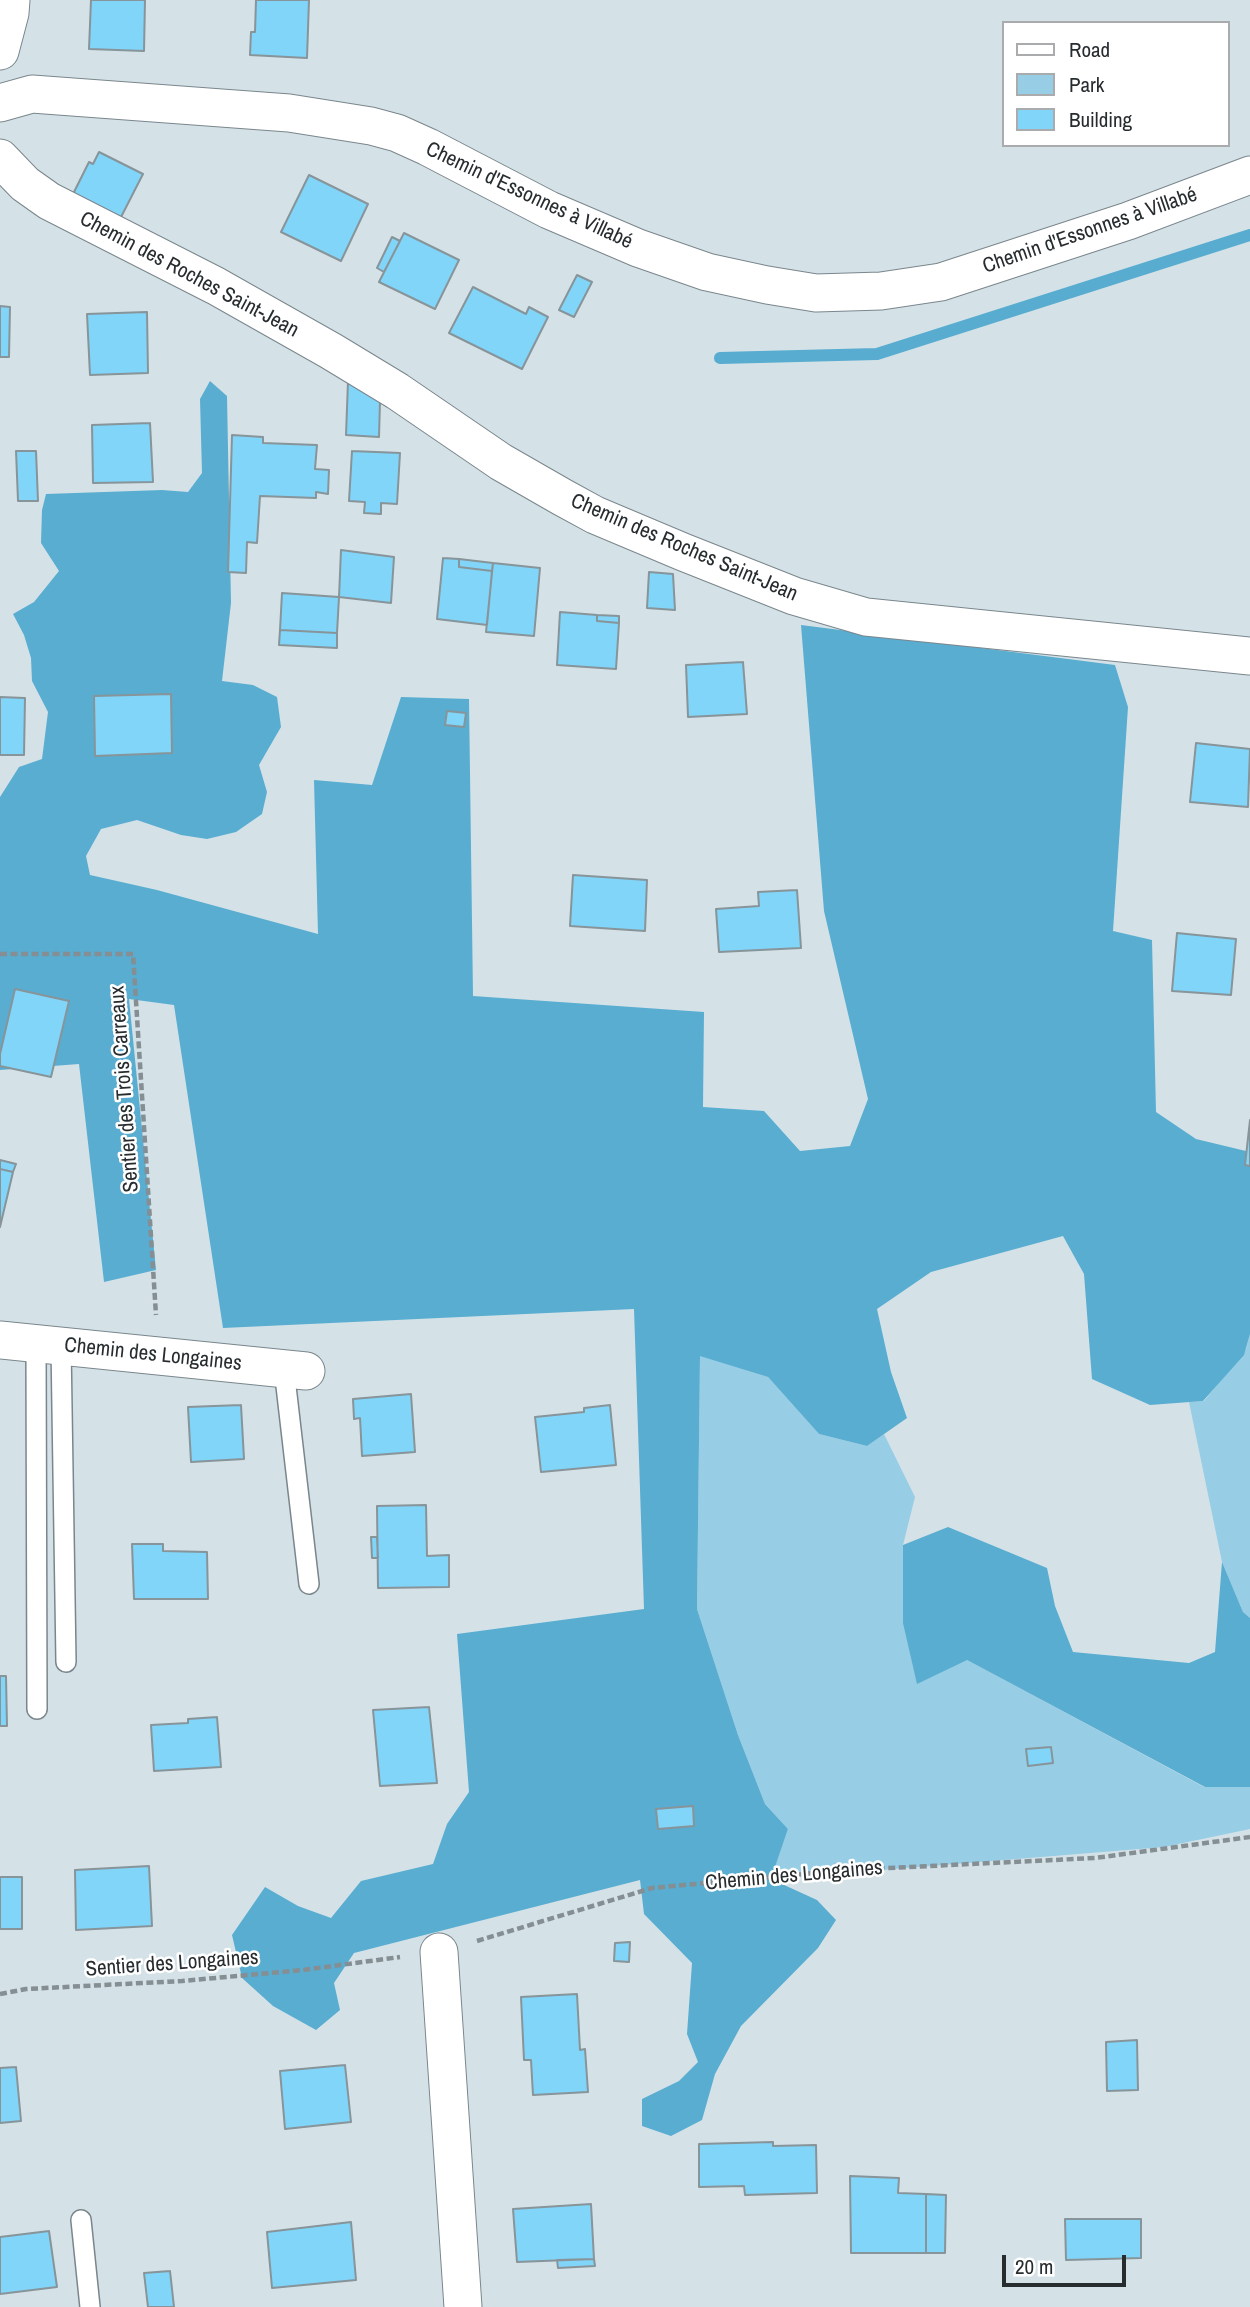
<!DOCTYPE html>
<meta charset="utf-8">
<style>
body{margin:0}
#map{position:relative;width:1250px;height:2307px;overflow:hidden;background:#d4e2e8;font-family:"Archivo Narrow",sans-serif}
canvas{display:block}
.legend{position:absolute;left:1002px;top:21px;width:228px;height:126px;box-sizing:border-box;background:#fff;border:2px solid #a9abac;margin:0;padding:9px 12px;list-style:none;font-size:21px;color:#272c2f}
.legend li{display:flex;align-items:center;gap:14px;height:35px}
.legend b{width:35px;border:2px solid #a9abac}
.scale{position:absolute;left:1002px;top:2255px;width:124px;height:32px;box-sizing:border-box;border:4px solid #272c2f;border-top:0;padding-left:9px;font-size:21px;line-height:24px;white-space:nowrap;color:#272c2f;-webkit-text-stroke:5px #fff;paint-order:stroke}
</style>
<div id="map">
<canvas width="1250" height="2307"></canvas>
<ul class="legend">
<li><b style="height:9px;background:#fff"></b>Road</li>
<li><b style="height:19px;background:#97cde5"></b>Park</li>
<li><b style="height:19px;background:#81d5f9"></b>Building</li>
</ul>
<div class="scale">20 m</div>
</div>
<script>
const g = document.querySelector('canvas').getContext('2d');
g.lineJoin = 'round';
function paint(path, color) { g.fillStyle = color; g.fill(path, 'evenodd'); }
const poly = rows => new Path2D(rows.map(r => 'M' + r).join(''));
function stroke(path, color, width, dash) { g.strokeStyle = color; g.lineWidth = width; g.lineCap = dash ? 'butt' : 'round'; g.setLineDash(dash || []); g.stroke(path); }
function drawText(font, color, halo, rows, align = 'center') {
  g.font = font + ' "Archivo Narrow",sans-serif'; g.lineWidth = 5; g.setLineDash([]); g.textBaseline = 'middle'; g.strokeStyle = halo; g.fillStyle = color; for (const [text, x, y, turn = 0] of rows) {
    g.save(); g.translate(x, y); g.rotate((+turn || 0) * Math.PI / 180); g.textAlign = isNaN(turn) ? turn : align; if (halo) g.strokeText(text, 0, 0); g.fillText(text, 0, 0); g.restore();
  }
}
paint(poly([
 [1250,1334,1250,1618,1243,1612,1222,1562,1189,1402,1204,1401,1246,1349],
 [700,1355,768,1377,819,1434,867,1446,884,1434,915,1497,903,1545,967,1660,1204,1787,1250,1787,1250,1829,1164,1847,771,1879,788,1829,765,1804,738,1735,697,1609]
]), '#97cde5');
paint(poly([
 [210,381,227,396,231,603,222,681,253,685,277,697,281,727,259,765,267,792,262,814,236,832,207,839,181,835,137,820,101,829,86,856,90,875,157,890,318,934,314,780,372,785,401,697,469,699,473,996,704,1012,703,1107,764,1111,800,1151,850,1146,868,1099,824,911,801,625,1115,665,1128,707,1113,931,1152,940,1156,1112,1196,1139,1250,1152,1250,1334,1244,1355,1203,1401,1150,1405,1092,1379,1084,1274,1063,1236,931,1272,877,1309,891,1372,907,1418,867,1446,819,1434,768,1377,700,1356,697,1609,738,1735,765,1804,788,1829,771,1879,817,1900,836,1920,818,1948,741,2026,715,2074,702,2120,671,2136,642,2126,642,2099,679,2081,698,2062,687,2034,692,1963,644,1914,640,1880,354,1953,334,1983,340,2010,316,2030,273,2006,242,1978,232,1935,265,1887,298,1906,331,1918,361,1881,433,1864,447,1824,469,1792,457,1634,644,1609,634,1309,223,1328,174,1005,129,999,156,1270,104,1282,79,1064,0,1070,0,797,19,767,42,759,48,712,32,681,31,658,24,635,13,614,34,602,59,571,41,543,42,510,46,494,162,490,188,492,202,473,200,399],
 [948,1527,1047,1568,1055,1606,1073,1652,1189,1663,1215,1652,1222,1562,1243,1612,1250,1618,1250,1787,1205,1787,967,1660,917,1684,903,1623,903,1545]
]), '#59add0');
stroke(poly([
 [720,358,877,354,1250,235]
]), '#58accf', 12);
const building = poly([
 [91,0,145,0,144,51,89,49,91,0],
 [256,0,309,0,307,58,250,55,251,32,255,32,256,0],
 [99,152,143,174,119,221,71,198,89,162,93,164,99,152],
 [309,175,368,204,341,261,281,232,309,175],
 [404,233,459,260,435,309,379,282,404,233],
 [392,237,400,241,384,272,377,268,392,237],
 [577,275,592,282,574,317,559,310,577,275],
 [473,287,526,314,529,307,548,317,522,369,449,333,473,287],
 [0,306,10,307,9,357,0,357,0,306],
 [147,312,148,373,90,375,87,314,147,312],
 [348,381,380,401,379,437,346,435,348,381],
 [150,423,153,482,93,483,92,425,150,423],
 [232,435,263,437,263,443,317,445,315,469,329,470,328,494,316,492,316,498,260,496,257,543,247,542,246,573,228,572,232,435],
 [16,451,36,451,38,501,18,501,16,451],
 [352,451,400,453,397,504,381,503,381,514,364,513,365,502,349,501,352,451],
 [341,550,394,557,391,603,339,597,341,550],
 [443,558,459,559,459,567,492,571,487,625,437,619,443,558],
 [459,559,493,563,492,571,459,567,459,559],
 [493,563,540,568,534,636,486,632,493,563],
 [649,572,673,574,675,610,647,608,649,572],
 [282,593,339,597,337,633,280,630,282,593],
 [560,612,597,615,597,621,619,623,616,669,557,665,560,612],
 [597,615,619,616,619,623,597,621,597,615],
 [280,630,337,633,337,648,279,645,280,630],
 [743,662,747,714,688,717,686,665,743,662],
 [171,694,172,753,95,756,94,696,171,694],
 [0,697,25,698,24,755,0,755,0,697],
 [447,711,466,713,464,727,445,725,447,711],
 [1196,743,1250,749,1248,807,1190,802,1196,743],
 [573,875,647,880,645,931,570,926,573,875],
 [797,890,801,948,719,952,716,909,759,906,758,892,797,890],
 [1177,933,1236,939,1231,995,1172,991,1177,933],
 [15,989,69,1001,51,1077,0,1066,0,1054,15,989],
 [1250,1120,1250,1166,1245,1165,1250,1120],
 [0,1160,16,1164,13,1172,0,1169,0,1160],
 [0,1169,13,1172,0,1227,0,1169],
 [411,1394,415,1452,362,1456,360,1418,354,1419,353,1399,411,1394],
 [241,1405,244,1459,191,1462,188,1407,241,1405],
 [610,1405,616,1465,541,1472,535,1417,584,1412,584,1408,610,1405],
 [426,1505,427,1556,449,1555,449,1587,378,1588,377,1506,426,1505],
 [371,1537,377,1537,378,1558,372,1558,371,1537],
 [132,1544,163,1544,163,1551,207,1552,208,1599,134,1599,132,1544],
 [0,1676,6,1676,7,1726,0,1726,0,1676],
 [429,1707,437,1783,380,1786,373,1710,429,1707],
 [217,1717,221,1767,154,1771,151,1725,188,1723,188,1719,217,1717],
 [1051,1747,1053,1763,1028,1766,1026,1749,1051,1747],
 [693,1806,694,1826,658,1829,656,1809,693,1806],
 [149,1866,152,1926,76,1930,75,1870,149,1866],
 [0,1877,22,1877,22,1929,0,1929,0,1877],
 [630,1942,629,1962,614,1961,615,1943,630,1942],
 [577,1994,580,2050,585,2049,588,2092,533,2095,531,2060,524,2060,521,1997,577,1994],
 [1137,2040,1138,2090,1107,2091,1106,2042,1137,2040],
 [345,2065,351,2122,285,2129,280,2071,345,2065],
 [16,2067,21,2121,0,2123,0,2068,16,2067],
 [773,2142,773,2146,816,2145,817,2193,745,2195,744,2186,699,2187,699,2144,773,2142],
 [850,2176,899,2178,898,2193,926,2194,926,2253,851,2253,850,2176],
 [926,2194,946,2195,945,2253,926,2253,926,2194],
 [591,2204,594,2259,517,2262,513,2209,591,2204],
 [1065,2219,1141,2219,1141,2258,1066,2260,1065,2219],
 [351,2222,356,2280,272,2288,267,2232,351,2222],
 [49,2231,57,2287,0,2294,0,2237,49,2231],
 [594,2259,595,2266,558,2268,557,2260,594,2259],
 [170,2271,174,2307,148,2307,144,2273,170,2271]
]);
paint(building, '#81d5f9');
stroke(building, '#879499', 2);
const service = poly([
 [36,1343,37,1709],
 [61,1345,66,1662],
 [284,1369,309,1584],
 [81,2220,90,2307]
]);
const minor = poly([
 [0,51,10,13,11,0],
 [0,103,32,94,289,113,371,126,397,133,428,147,549,210,638,248,707,272,767,285,816,293,881,291,941,282,1128,221,1250,175],
 [0,158,25,184,49,201,216,286,331,351,397,391,501,462,562,497,595,515,683,552,794,596,866,617,1250,656],
 [0,1340,306,1371],
 [439,1952,463,2307]
]);
stroke(service, '#7a868c', 22);
stroke(minor, '#7a868c', 39);
stroke(poly([
 [0,954,133,954,156,1315],
 [477,1941,652,1888,847,1870,1095,1858,1250,1837],
 [0,1994,26,1989,182,1981,303,1970,400,1957]
]), '#848e93', 4.5, [7, 3.5]);
stroke(service, '#fff', 19);
stroke(minor, '#fff', 37);
drawText('21px', '#272c2f', '#fff', [
 ["Chemin d'Essonnes à Villabé",529,196,25],
 ["Chemin d'Essonnes à Villabé",1090,231,-19],
 ["Chemin des Roches Saint-Jean",189,275,28],
 ["Chemin des Roches Saint-Jean",684,548,23],
 ["Sentier des Trois Carreaux",125,1089,-94],
 ["Chemin des Longaines",153,1355,6],
 ["Chemin des Longaines",794,1876,-5],
 ["Sentier des Longaines",172,1964,-4]
]);
</script>
